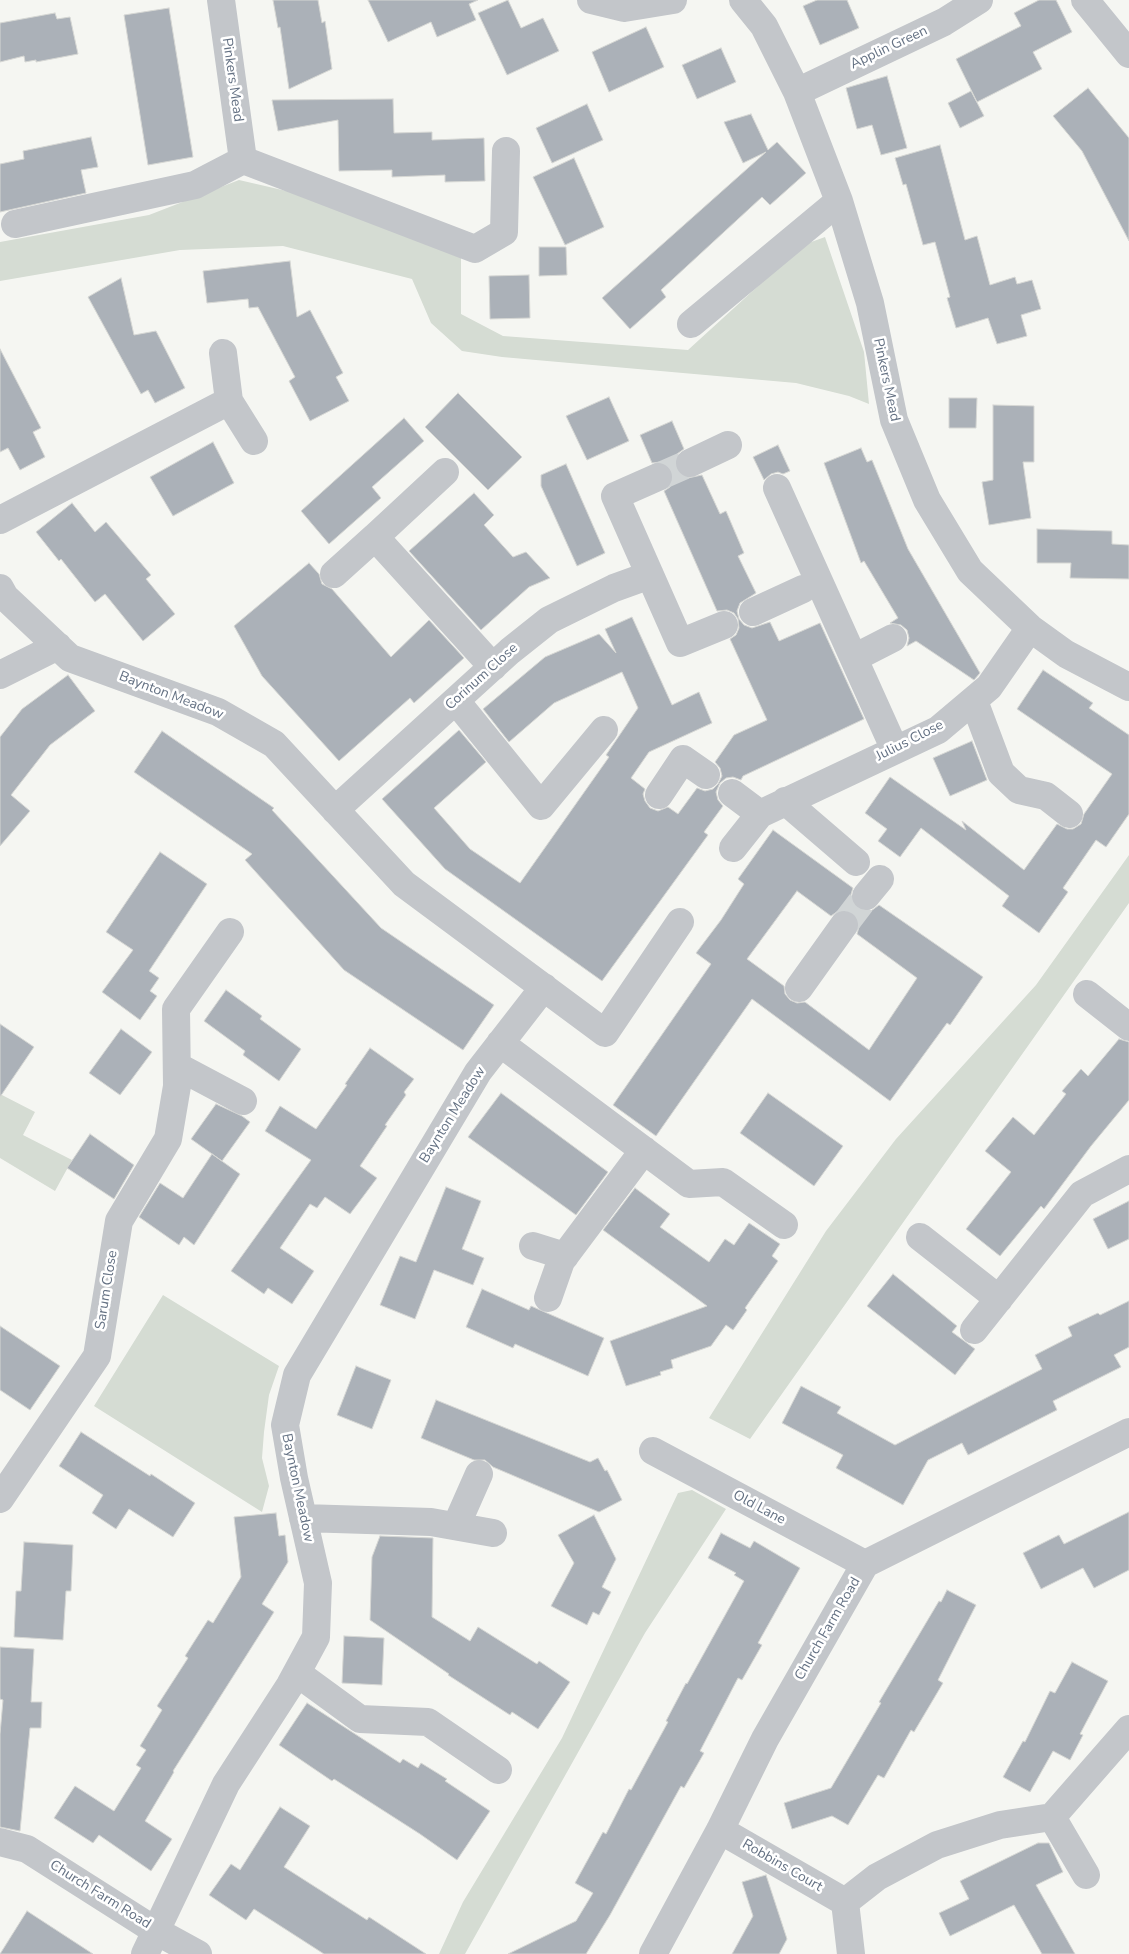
<!DOCTYPE html>
<style>
body{margin:0}
canvas{display:block;background:#f5f6f2}
</style>
<canvas width="1129" height="1954"></canvas>
<script>
const g = document.querySelector('canvas').getContext('2d');
g.lineJoin = 'round';
function paint(path, color) { g.fillStyle = color; g.fill(path, 'evenodd'); }
const poly = rows => new Path2D(rows.map(r => 'M' + r).join(''));
function stroke(path, color, width, dash) { g.strokeStyle = color; g.lineWidth = width; g.lineCap = dash ? 'butt' : 'round'; g.setLineDash(dash || []); g.stroke(path); }
function drawText(font, color, halo, rows, align = 'center') {
  g.font = font + ' "Nunito Sans",sans-serif'; g.lineWidth = 5; g.setLineDash([]); g.textBaseline = 'middle'; g.strokeStyle = halo; g.fillStyle = color; for (const [text, x, y, turn = 0] of rows) {
    g.save(); g.translate(x, y); g.rotate((+turn || 0) * Math.PI / 180); g.textAlign = isNaN(turn) ? turn : align; if (halo) g.strokeText(text, 0, 0); g.fillText(text, 0, 0); g.restore();
  }
}
paint(poly([
 [239,180,291,192,461,256,461,314,503,336,688,350,803,245,825,237,864,352,869,404,849,396,796,383,502,357,462,351,431,323,412,279,283,246,180,250,0,281,0,242,149,215],
 [1129,855,1129,903,750,1439,709,1418,826,1231,896,1139,1036,985],
 [0,1094,35,1112,23,1135,72,1160,55,1191,0,1158],
 [163,1295,279,1366,269,1395,264,1432,262,1458,269,1486,262,1512,94,1406],
 [692,1490,726,1509,645,1633,465,1954,439,1954,463,1902,562,1738,678,1493]
]), '#d5dcd3');
const building = poly([
 [273,0,318,0,322,23,325,21,332,69,289,89,280,27,278,28,273,0],
 [368,0,478,0,469,4,476,20,437,37,431,22,388,42,368,0],
 [508,0,521,28,543,18,559,51,507,75,478,13,508,0],
 [817,0,847,0,859,28,820,45,803,6,817,0],
 [1039,0,1056,0,1072,32,1033,52,1042,69,977,102,956,59,1021,26,1014,13,1039,0],
 [169,8,193,157,148,165,124,15,169,8],
 [55,13,57,19,70,17,78,54,36,62,36,60,25,62,24,56,0,62,0,23,55,13],
 [646,27,664,67,609,92,592,52,646,27],
 [721,48,736,82,697,99,682,65,721,48],
 [887,76,907,148,881,155,872,125,857,129,846,88,887,76],
 [1088,88,1129,138,1129,241,1082,151,1053,116,1088,88],
 [971,91,984,116,960,128,948,103,971,91],
 [393,99,394,133,432,132,432,140,484,138,485,181,445,182,445,175,392,177,392,170,339,171,338,120,278,131,272,100,393,99],
 [587,104,603,140,552,163,536,128,587,104],
 [751,114,768,150,777,142,806,173,770,205,762,197,661,290,666,297,630,329,602,298,766,152,743,163,724,122,751,114],
 [91,137,98,167,81,170,86,193,0,212,0,164,24,159,23,151,91,137],
 [940,145,965,240,977,236,990,285,1015,277,1017,284,1032,280,1041,309,1021,315,1027,336,997,344,988,318,956,328,947,298,950,297,935,242,923,245,906,184,903,185,895,158,940,145],
 [574,158,604,227,565,245,533,177,574,158],
 [539,247,566,247,567,275,539,276,539,247],
 [290,261,297,317,310,310,343,373,336,377,349,401,310,421,289,381,295,377,258,307,249,308,248,299,207,303,203,271,290,261],
 [529,275,530,318,490,319,489,276,529,275],
 [121,278,134,335,156,331,185,388,155,403,148,390,141,394,88,297,121,278],
 [0,349,41,428,33,432,45,457,20,470,8,448,0,452,0,349],
 [458,393,522,457,488,490,425,427,458,393],
 [609,397,629,441,587,460,566,416,609,397],
 [949,398,977,398,976,428,949,428,949,398],
 [993,405,1034,406,1034,462,1023,462,1031,518,989,525,982,482,993,480,993,405],
 [404,418,424,441,372,487,381,498,329,544,301,511,404,418],
 [672,421,684,449,677,454,675,461,676,470,681,476,688,478,702,475,720,514,726,511,744,553,738,556,756,593,740,603,737,611,739,619,744,625,752,628,770,622,779,641,820,623,864,719,743,776,741,780,733,777,726,778,720,783,716,792,718,800,723,806,704,832,708,835,602,981,445,869,382,799,459,730,486,762,434,808,470,849,520,883,609,757,606,755,638,708,622,672,554,703,509,742,483,709,545,657,599,634,616,653,605,629,632,617,672,705,699,692,712,723,649,752,631,778,645,789,643,794,645,801,650,808,658,811,668,807,678,814,697,788,705,791,713,789,718,784,722,776,720,768,715,762,734,735,767,720,730,639,736,635,739,628,738,619,734,613,727,610,717,611,664,491,670,487,673,479,672,470,668,465,660,462,652,463,640,435,672,421],
 [213,442,234,483,173,516,150,477,213,442],
 [778,445,790,471,783,474,778,472,771,474,764,480,753,457,778,445],
 [861,448,867,462,872,460,908,549,980,673,974,680,916,641,907,646,909,638,907,630,901,625,890,623,898,618,864,561,861,563,824,463,861,448],
 [566,464,605,553,577,566,541,486,541,475,566,464],
 [474,493,494,515,484,525,513,557,526,552,550,578,529,587,481,630,409,551,474,493],
 [72,503,95,532,106,522,151,575,146,579,175,614,143,641,105,594,95,602,61,559,59,561,36,532,72,503],
 [1037,529,1112,531,1112,544,1129,545,1129,579,1070,578,1071,563,1037,563,1037,529],
 [309,563,319,574,322,584,332,589,391,657,429,620,464,658,414,703,410,698,339,761,262,676,234,626,309,563],
 [1043,670,1093,703,1089,708,1129,735,1129,814,1106,847,1096,840,1063,888,1068,892,1039,933,1002,906,1009,896,921,828,900,857,878,841,887,829,865,813,890,777,966,830,962,821,1024,870,1057,824,1067,829,1073,829,1081,824,1084,814,1112,774,1017,709,1043,670],
 [68,675,95,711,50,745,11,795,30,811,0,846,0,737,22,709,68,675],
 [162,731,274,808,272,810,381,928,494,1005,463,1050,344,970,245,860,252,854,134,772,162,731],
 [972,741,987,780,950,796,933,758,972,741],
 [773,830,853,888,851,894,851,901,856,908,863,911,871,911,879,905,983,977,950,1025,947,1023,890,1101,752,999,656,1136,613,1105,711,964,696,953,721,920,744,884,738,879,773,830],
 [797,891,831,916,838,911,845,909,853,912,858,919,859,927,857,934,917,978,869,1050,805,1002,797,1003,790,1000,785,994,784,986,747,959,797,891],
 [160,852,207,884,149,971,159,978,150,991,157,996,140,1020,102,992,133,950,106,932,160,852],
 [226,990,262,1016,260,1019,301,1049,279,1081,243,1055,245,1051,204,1021,226,990],
 [0,1024,34,1047,0,1097,0,1024],
 [121,1029,152,1052,120,1095,89,1073,121,1029],
 [1119,1039,1129,1042,1129,1100,1091,1146,1044,1209,1041,1206,1000,1256,966,1229,1011,1172,985,1151,1013,1117,1034,1135,1066,1094,1062,1091,1081,1069,1088,1076,1119,1039],
 [370,1048,414,1079,404,1092,406,1095,385,1125,387,1126,360,1166,377,1178,350,1214,325,1197,317,1208,310,1204,280,1248,314,1271,292,1304,268,1288,264,1294,231,1271,311,1160,265,1131,280,1106,316,1129,347,1085,345,1084,370,1048],
 [501,1093,608,1172,576,1215,468,1137,501,1093],
 [768,1093,843,1146,814,1186,740,1133,768,1093],
 [216,1104,242,1116,250,1122,222,1161,191,1139,216,1104],
 [90,1134,134,1165,114,1199,67,1168,90,1134],
 [212,1154,240,1174,194,1245,184,1237,179,1245,139,1217,160,1183,183,1198,212,1154],
 [446,1187,481,1201,462,1249,484,1258,473,1285,434,1270,415,1319,380,1305,400,1256,416,1262,446,1187],
 [635,1188,670,1214,660,1227,709,1262,725,1239,734,1245,749,1223,780,1244,772,1256,778,1261,745,1308,747,1310,733,1330,726,1325,711,1346,671,1360,673,1368,660,1372,661,1375,626,1386,610,1341,707,1306,603,1230,635,1188],
 [1129,1201,1129,1239,1108,1249,1093,1219,1129,1201],
 [893,1274,957,1326,952,1332,975,1349,955,1375,867,1306,893,1274],
 [482,1289,529,1310,531,1306,604,1338,588,1376,515,1344,513,1348,466,1327,482,1289],
 [1129,1301,1129,1347,1114,1355,1121,1367,1053,1401,1057,1410,968,1455,962,1443,928,1460,903,1505,836,1468,843,1455,782,1423,801,1386,841,1407,837,1413,895,1445,1042,1369,1035,1355,1072,1336,1068,1327,1098,1313,1100,1315,1129,1301],
 [0,1326,60,1366,30,1410,0,1390,0,1326],
 [356,1366,391,1380,372,1429,337,1415,356,1366],
 [436,1400,590,1462,598,1458,605,1471,607,1470,622,1500,599,1512,493,1467,485,1460,474,1460,421,1438,436,1400],
 [81,1432,150,1476,151,1474,195,1503,173,1537,129,1509,116,1529,92,1513,103,1495,59,1466,81,1432],
 [1129,1512,1129,1570,1094,1588,1083,1568,1041,1589,1023,1553,1059,1535,1064,1544,1129,1512],
 [276,1513,279,1536,285,1535,288,1562,262,1604,274,1612,173,1771,174,1772,145,1821,172,1839,151,1871,99,1835,93,1843,54,1818,75,1786,114,1811,141,1768,136,1765,146,1750,140,1746,162,1710,157,1706,188,1658,185,1656,208,1620,213,1623,241,1577,234,1517,276,1513],
 [594,1515,616,1559,602,1587,611,1592,599,1615,593,1612,587,1625,551,1606,574,1563,558,1535,594,1515],
 [721,1533,750,1548,754,1541,800,1568,758,1643,762,1645,742,1680,738,1678,700,1751,704,1753,684,1788,681,1786,610,1915,586,1954,508,1954,576,1921,593,1893,575,1883,603,1832,606,1834,629,1789,631,1790,668,1722,666,1721,686,1683,687,1684,744,1581,734,1575,736,1573,708,1558,721,1533],
 [380,1536,433,1538,432,1617,470,1641,478,1627,537,1664,539,1661,570,1682,538,1729,512,1712,510,1715,448,1675,449,1674,370,1620,372,1557,380,1536],
 [24,1542,73,1545,71,1591,66,1591,63,1640,14,1637,16,1591,21,1591,24,1542],
 [947,1590,976,1605,938,1680,943,1683,914,1732,911,1730,884,1778,878,1775,848,1825,832,1816,792,1829,784,1803,831,1788,881,1703,879,1702,939,1601,941,1602,947,1590],
 [344,1636,384,1638,382,1685,342,1683,344,1636],
 [0,1647,34,1649,31,1702,42,1702,41,1728,30,1728,20,1831,0,1827,0,1734,3,1700,0,1699,0,1647],
 [1072,1662,1108,1681,1080,1734,1083,1735,1070,1760,1053,1751,1030,1792,1003,1777,1023,1741,1025,1742,1050,1691,1055,1693,1072,1662],
 [307,1703,400,1763,403,1759,418,1768,421,1763,447,1779,445,1781,490,1811,457,1860,420,1834,334,1779,332,1781,279,1745,307,1703],
 [280,1807,310,1826,284,1867,367,1920,369,1917,426,1954,324,1954,254,1909,246,1920,209,1895,231,1864,240,1870,280,1807],
 [1038,1843,1049,1843,1063,1872,1036,1885,1075,1954,1042,1954,1014,1905,950,1936,939,1913,969,1899,960,1881,1038,1843],
 [766,1875,787,1939,779,1954,732,1954,753,1916,742,1882,766,1875],
 [27,1911,93,1954,0,1954,27,1911]
]);
paint(building, '#abb1b8');
stroke(building, '#d6d7d4', 1);
stroke(poly([
 [658,477,690,463],
 [844,925,866,896]
]), '#d1d5d6', 28, [28, 14]);
stroke(poly([
 [221,0,243,160,475,249,504,232,506,151],
 [591,0,624,8,673,0],
 [743,0,764,26,797,92,839,201,870,303,894,420,927,500,970,571,1030,628,1066,654,1129,687],
 [1085,0,1129,54],
 [797,92,944,22,979,0],
 [15,224,195,185,243,160],
 [691,324,839,201],
 [223,353,229,401,254,441],
 [690,463,728,445],
 [445,472,375,537,493,667],
 [658,477,615,496,680,643,724,625],
 [777,488,895,750],
 [0,520,229,401],
 [334,574,375,537],
 [0,588,5,597,70,658,218,712,274,744,404,884,605,1033,680,922],
 [753,612,803,589],
 [854,658,893,638],
 [0,675,58,646],
 [456,701,541,806,604,730],
 [974,701,1001,773,1019,790,1046,796,1069,814],
 [732,793,760,814],
 [659,795,683,759,706,775],
 [785,801,856,862],
 [335,810,510,651,549,620,614,588,650,575],
 [733,848,760,814,938,730,989,687,1030,628],
 [866,896,880,879],
 [799,988,844,925],
 [1087,994,1129,1027],
 [500,1043,689,1184,723,1182,784,1225],
 [177,1066,243,1101],
 [920,1237,999,1299],
 [533,1246,565,1256],
 [548,1298,561,1261,644,1150],
 [974,1330,1082,1194,1129,1169],
 [653,1451,865,1564],
 [0,1499,97,1356,119,1221,168,1139,177,1086,176,1009,230,932],
 [303,1518,431,1522,493,1533],
 [456,1526,479,1474],
 [297,1673,360,1719,428,1722,498,1770],
 [1052,1817,1129,1729],
 [720,1830,845,1902,851,1954],
 [0,1842,27,1849,156,1931,198,1954],
 [845,1902,877,1877,937,1845,1000,1825,1052,1817,1086,1875],
 [145,1954,226,1784,290,1685,316,1637,318,1583,294,1478,285,1425,297,1375,478,1072,544,987],
 [653,1954,720,1830,765,1739,865,1564,1129,1432]
]), '#c3c6ca', 28);
drawText('14px', '#647183', '#fff', [
 ["Applin Green",889,48,-25],
 ["Pinkers Mead",232,80,82],
 ["Pinkers Mead",886,380,78],
 ["Corinum Close",482,677,-42],
 ["Baynton Meadow",171,696,21],
 ["Julius Close",910,741,-27],
 ["Baynton Meadow",453,1115,-58],
 ["Sarum Close",107,1290,-81],
 ["Baynton Meadow",297,1488,78],
 ["Old Lane",759,1508,28],
 ["Church Farm Road",828,1629,-60],
 ["Robbins Court",782,1866,30],
 ["Church Farm Road",100,1895,32]
]);
</script>
